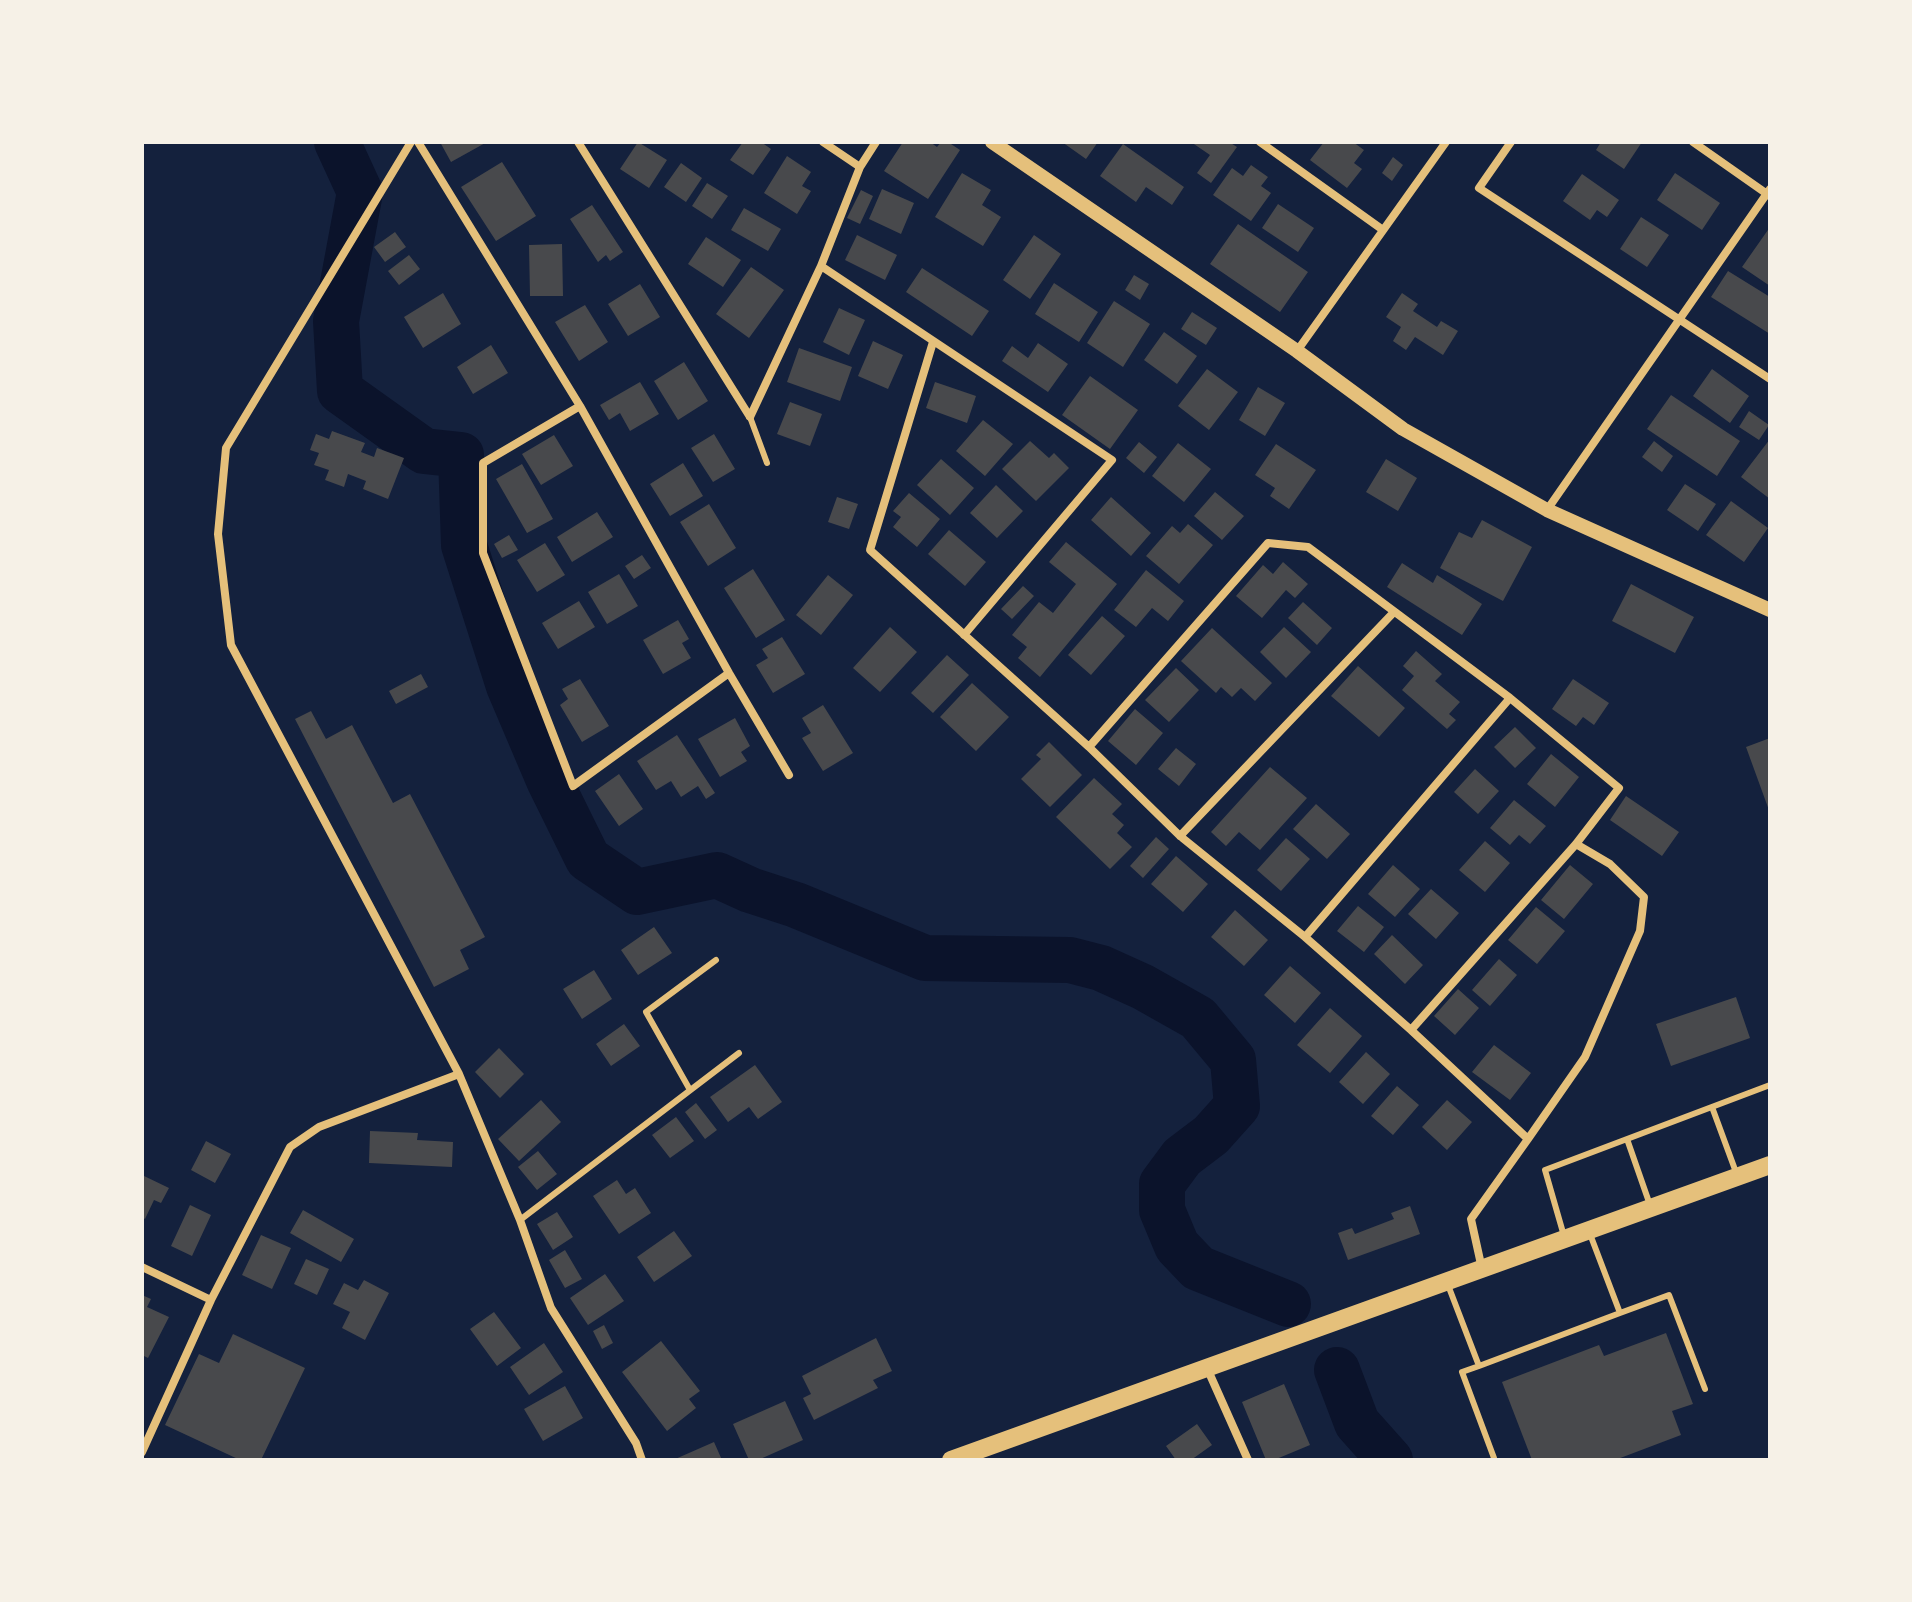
<!DOCTYPE html>
<style>
body{margin:0}
#map{position:relative;width:1912px;height:1602px;overflow:hidden;background:#14213d;font-family:Overpass,sans-serif}
canvas{display:block}
.frame{position:absolute;inset:0;border:144px solid #f6f1e7;pointer-events:none}
</style>
<div id="map">
<canvas width="1912" height="1602"></canvas>
<div class="frame"></div>
</div>
<script>
const g = document.querySelector('canvas').getContext('2d');
g.lineJoin = 'round';
const poly = rows => new Path2D(rows.map(r => 'M' + r).join(''));
function stroke(path, color, width, dash) { g.strokeStyle = color; g.lineWidth = width; g.lineCap = dash ? 'butt' : 'round'; g.setLineDash(dash || []); g.stroke(path); }
function paint(path, color) { g.fillStyle = color; g.fill(path, 'evenodd'); }
stroke(poly([
 [337,142,360,192,336,321,340,391,424,451,461,455,464,545,509,686,549,780,588,859,637,892,717,875,750,890,796,905,925,958,1070,960,1101,968,1143,987,1198,1018,1233,1060,1237,1106,1211,1135,1182,1157,1162,1184,1162,1210,1177,1246,1198,1268,1288,1304],
 [1337,1370,1357,1423,1390,1460]
]), '#0b132b', 46);
paint(poly([
 [440,142,487,142,451,162],
 [638,142,667,160,649,188,620,169],
 [743,142,761,142,771,149,753,175,730,160],
 [903,142,930,142,937,147,941,142,948,142,960,150,928,199,884,171],
 [1062,142,1098,142,1086,159],
 [1191,142,1229,142,1237,147,1211,183,1197,173,1210,155],
 [1324,142,1353,142,1364,150,1354,163,1362,169,1347,188,1310,160],
 [1601,142,1642,142,1624,169,1596,150],
 [1123,144,1184,187,1172,205,1146,187,1136,202,1100,176],
 [787,156,811,172,802,186,811,191,797,214,764,193],
 [1393,157,1403,165,1392,181,1382,173],
 [502,162,536,216,496,241,461,187],
 [681,163,702,178,686,202,664,187],
 [1251,165,1268,177,1261,186,1271,193,1251,221,1213,195,1232,168,1243,176],
 [962,173,991,190,982,205,1001,217,983,246,935,217],
 [1675,173,1720,203,1702,230,1657,200],
 [1582,174,1619,200,1607,217,1597,210,1590,220,1563,201],
 [707,183,728,196,712,219,692,206],
 [882,189,914,203,901,234,869,219],
 [861,190,873,196,860,224,847,218],
 [1278,204,1314,228,1298,252,1262,228],
 [592,205,623,252,610,261,606,255,598,262,570,219],
 [744,208,781,229,768,251,731,230],
 [1641,217,1669,235,1647,267,1620,249],
 [1238,224,1308,272,1280,312,1210,264],
 [1770,227,1770,286,1742,267],
 [395,232,406,247,385,262,374,247],
 [857,235,897,255,885,280,845,260],
 [1034,235,1061,254,1030,299,1003,280],
 [706,237,741,260,723,287,688,264],
 [562,244,563,296,530,296,529,245],
 [409,255,420,269,399,285,388,271],
 [751,267,784,290,749,338,716,314],
 [922,268,989,311,972,336,906,292],
 [1728,271,1770,297,1770,334,1711,297],
 [1134,275,1149,284,1140,300,1125,290],
 [1054,283,1098,312,1079,342,1035,314],
 [640,284,660,317,628,336,608,304],
 [443,293,461,324,423,348,404,317],
 [1402,293,1418,304,1413,311,1437,327,1441,321,1458,331,1443,355,1415,337,1406,350,1393,341,1401,327,1386,317],
 [1114,301,1150,324,1123,367,1087,343],
 [585,305,608,342,579,361,555,322],
 [839,308,865,320,849,355,823,342],
 [1192,312,1217,328,1206,345,1181,329],
 [1164,332,1197,356,1177,384,1144,360],
 [873,341,903,355,888,389,858,376],
 [1038,343,1068,364,1048,392,1002,361,1012,346,1028,358],
 [491,345,508,373,473,394,457,367],
 [799,348,852,367,840,401,787,382],
 [684,362,708,401,678,420,654,381],
 [1207,369,1238,392,1209,430,1178,406],
 [1712,369,1749,396,1730,423,1693,396],
 [1090,376,1138,410,1110,449,1062,415],
 [640,382,659,414,630,431,620,413,609,420,600,405],
 [935,382,976,396,967,423,926,408],
 [1258,387,1285,403,1265,436,1239,420],
 [1671,395,1740,441,1717,476,1647,429],
 [790,402,822,414,810,446,777,434],
 [1749,411,1769,425,1759,440,1739,427],
 [983,420,1013,444,985,476,956,451],
 [332,431,365,443,361,452,374,457,377,448,404,458,388,499,363,489,366,481,348,474,344,487,325,480,329,470,314,465,319,453,310,450,316,434,329,439],
 [714,434,735,469,713,482,691,448],
 [554,435,573,466,541,485,522,454],
 [1770,439,1770,499,1741,477],
 [1030,441,1049,458,1054,453,1069,468,1036,501,1002,469],
 [1654,441,1673,456,1662,472,1642,457],
 [1139,442,1157,457,1144,473,1126,458],
 [1178,443,1211,469,1184,502,1152,476],
 [1276,444,1316,470,1289,509,1270,496,1275,488,1255,475],
 [941,459,974,488,950,515,917,485],
 [1386,459,1417,478,1398,511,1366,492],
 [683,463,703,496,670,516,650,484],
 [522,464,553,519,527,533,496,479],
 [1685,484,1716,504,1698,531,1667,510],
 [996,485,1023,511,997,538,970,513],
 [1215,492,1244,516,1222,540,1194,516],
 [909,493,940,519,917,547,893,527,901,517,893,511],
 [837,497,858,504,849,529,828,522],
 [1111,497,1151,533,1131,556,1091,520],
 [1731,501,1768,528,1744,562,1706,535],
 [709,504,736,548,708,566,680,522],
 [597,512,613,537,572,562,557,537],
 [1482,520,1532,547,1503,601,1440,568,1459,532,1472,538],
 [1188,524,1213,545,1179,584,1146,556,1172,526,1180,533],
 [949,530,986,562,965,586,928,554],
 [509,535,518,550,502,558,494,544],
 [1066,542,1117,584,1040,677,1018,658,1027,647,1012,635,1039,602,1053,613,1076,584,1049,562],
 [545,543,565,575,537,592,517,560],
 [642,555,651,568,634,579,625,566],
 [1283,562,1308,584,1295,598,1286,590,1262,618,1236,596,1263,565,1273,574],
 [1402,563,1433,583,1437,575,1482,604,1462,635,1387,587],
 [753,569,785,620,756,638,724,588],
 [1146,570,1184,601,1168,621,1152,608,1136,627,1114,610],
 [619,574,638,606,607,624,588,592],
 [828,575,853,595,821,635,796,615],
 [1631,584,1694,617,1675,653,1612,621],
 [1023,586,1034,596,1012,619,1001,609],
 [579,601,595,627,558,649,542,623],
 [1303,602,1332,628,1317,645,1288,618],
 [1102,616,1125,636,1091,675,1068,655],
 [678,620,689,639,682,643,691,658,663,674,643,640],
 [890,627,917,652,880,692,853,668],
 [1284,627,1311,652,1286,678,1260,652],
 [1212,628,1272,683,1255,701,1241,688,1232,697,1221,687,1216,693,1181,661],
 [782,637,805,674,773,693,756,665,768,658,762,649],
 [1416,651,1442,674,1435,681,1460,702,1449,714,1456,720,1447,729,1402,690,1414,676,1403,666],
 [947,655,969,675,933,713,911,693],
 [1358,666,1405,708,1379,737,1331,696],
 [1176,668,1199,690,1169,722,1145,700],
 [421,674,428,687,396,704,389,691],
 [580,679,609,726,582,742,560,705,568,699,562,689],
 [1573,679,1609,703,1594,725,1583,717,1576,726,1552,709],
 [972,683,1009,717,976,751,940,717],
 [823,705,853,753,823,771,802,738,811,733,802,718],
 [1135,709,1163,733,1136,765,1108,741],
 [311,711,326,739,352,725,393,803,410,794,485,937,460,950,469,969,434,987,295,719],
 [735,718,750,746,741,752,747,761,720,777,698,739],
 [1515,727,1536,748,1515,768,1494,747],
 [677,735,715,793,706,799,698,786,681,797,671,781,656,790,637,761],
 [1770,738,1770,813,1746,747],
 [1049,742,1082,775,1050,807,1021,779,1041,759,1036,755],
 [1176,748,1196,764,1179,786,1158,769],
 [1551,754,1579,777,1555,807,1527,784],
 [1270,767,1307,798,1260,850,1239,832,1226,846,1211,832],
 [1475,769,1499,791,1478,814,1454,792],
 [619,774,643,809,619,826,595,791],
 [1094,778,1122,804,1112,814,1124,825,1117,833,1132,847,1110,869,1056,817],
 [1626,796,1679,832,1662,856,1610,820],
 [1514,800,1546,826,1530,844,1519,835,1510,845,1490,828],
 [1316,804,1350,834,1327,859,1293,829],
 [1156,837,1169,849,1143,878,1130,866],
 [1286,838,1310,859,1281,891,1257,870],
 [1485,841,1510,863,1485,892,1459,870],
 [1176,856,1208,884,1183,912,1151,884],
 [1393,865,1420,889,1395,917,1368,894],
 [1570,865,1593,884,1564,919,1541,900],
 [1431,889,1459,913,1436,939,1408,914],
 [1358,906,1384,927,1364,952,1337,931],
 [1536,907,1565,931,1537,964,1508,940],
 [1235,910,1268,940,1244,966,1211,937],
 [654,927,672,953,638,975,621,950],
 [1392,935,1423,965,1405,984,1374,954],
 [1499,959,1517,975,1490,1006,1472,990],
 [1290,966,1321,993,1295,1023,1264,995],
 [594,970,612,999,582,1019,563,989],
 [1458,989,1479,1008,1455,1035,1434,1016],
 [1736,997,1750,1038,1671,1066,1656,1024],
 [1330,1008,1362,1036,1330,1073,1297,1045],
 [624,1024,640,1046,611,1066,596,1044],
 [1494,1045,1531,1073,1510,1100,1472,1072],
 [499,1048,524,1074,500,1098,475,1072],
 [1366,1052,1390,1074,1363,1104,1339,1082],
 [755,1065,782,1102,758,1119,749,1107,728,1122,710,1097],
 [1397,1086,1419,1105,1393,1135,1371,1116],
 [541,1100,561,1122,519,1161,498,1139],
 [1447,1100,1472,1122,1447,1150,1422,1127],
 [696,1103,717,1130,705,1139,685,1112],
 [676,1117,694,1141,670,1158,652,1135],
 [370,1131,418,1133,417,1140,453,1142,452,1167,369,1163],
 [206,1141,231,1154,215,1183,191,1170],
 [538,1151,557,1174,537,1190,518,1167],
 [142,1175,169,1188,161,1203,154,1200,145,1219,142,1217],
 [617,1180,626,1194,635,1188,651,1213,619,1234,593,1196],
 [190,1205,211,1215,192,1256,171,1246],
 [1410,1206,1420,1234,1348,1260,1338,1233,1352,1228,1355,1234,1394,1219,1391,1213],
 [303,1210,354,1239,341,1262,290,1233],
 [557,1212,573,1237,553,1250,537,1224],
 [674,1231,692,1256,654,1282,637,1257],
 [261,1235,291,1248,272,1289,242,1275],
 [565,1250,582,1279,565,1288,549,1260],
 [306,1259,329,1269,317,1295,294,1284],
 [605,1274,624,1301,588,1325,570,1298],
 [364,1280,389,1293,365,1340,342,1328,350,1312,333,1304,344,1283,358,1290],
 [142,1295,151,1299,147,1307,169,1317,148,1358,142,1355],
 [494,1312,521,1348,497,1366,470,1329],
 [604,1325,613,1343,602,1349,593,1331],
 [1666,1333,1693,1404,1672,1411,1681,1435,1615,1460,1532,1460,1502,1382,1599,1345,1604,1356],
 [233,1334,305,1368,261,1460,240,1460,165,1425,199,1354,219,1363],
 [876,1338,892,1371,873,1380,878,1388,814,1420,803,1398,811,1394,802,1376],
 [661,1341,700,1391,689,1399,696,1408,667,1431,622,1372],
 [544,1343,563,1372,529,1395,510,1367],
 [1284,1384,1310,1445,1274,1460,1266,1460,1242,1402],
 [565,1386,583,1418,543,1441,524,1409],
 [785,1401,803,1440,758,1460,749,1460,733,1424],
 [1197,1424,1212,1445,1191,1460,1176,1460,1166,1446],
 [714,1442,722,1460,673,1460]
]), '#48494c');
stroke(poly([
 [750,417,767,463],
 [690,1090,646,1012,716,960],
 [1712,1107,1737,1175],
 [1627,1139,1650,1205],
 [520,1220,739,1053],
 [1564,1236,1545,1170,1770,1085],
 [1448,1285,1479,1366,1620,1313,1590,1234],
 [1620,1313,1669,1295,1705,1389],
 [1479,1366,1462,1372,1494,1458]
]), '#e5c07b', 6);
stroke(poly([
 [411,142,226,448,218,534,231,645,459,1074,520,1220,551,1308,636,1443,642,1460],
 [418,142,580,406,729,673,789,775],
 [578,142,750,417],
 [823,142,860,167],
 [1260,142,1383,230],
 [1511,142,1479,188,1770,379],
 [1693,142,1770,196],
 [821,266,1112,460,964,635],
 [933,342,870,550,1089,747,1180,836,1305,937,1411,1030,1528,1139,1471,1219,1482,1269],
 [1297,351,1446,142],
 [580,406,483,463,483,553,573,786,729,673],
 [750,417,821,266,860,167,876,142],
 [1547,510,1770,189],
 [1089,747,1268,543,1308,547,1510,698,1619,788,1576,844,1411,1030],
 [1180,836,1394,612],
 [1305,937,1510,698],
 [1528,1139,1585,1057,1640,931,1644,897,1610,864,1576,844],
 [142,1267,211,1300],
 [1207,1368,1248,1460],
 [142,1452,211,1300,290,1147,319,1127,459,1074]
]), '#e5c07b', 8);
stroke(poly([
 [992,142,1297,351,1403,429,1547,510,1770,610]
]), '#e5c07b', 14);
stroke(poly([
 [951,1460,1770,1165]
]), '#e5c07b', 18);
</script>
